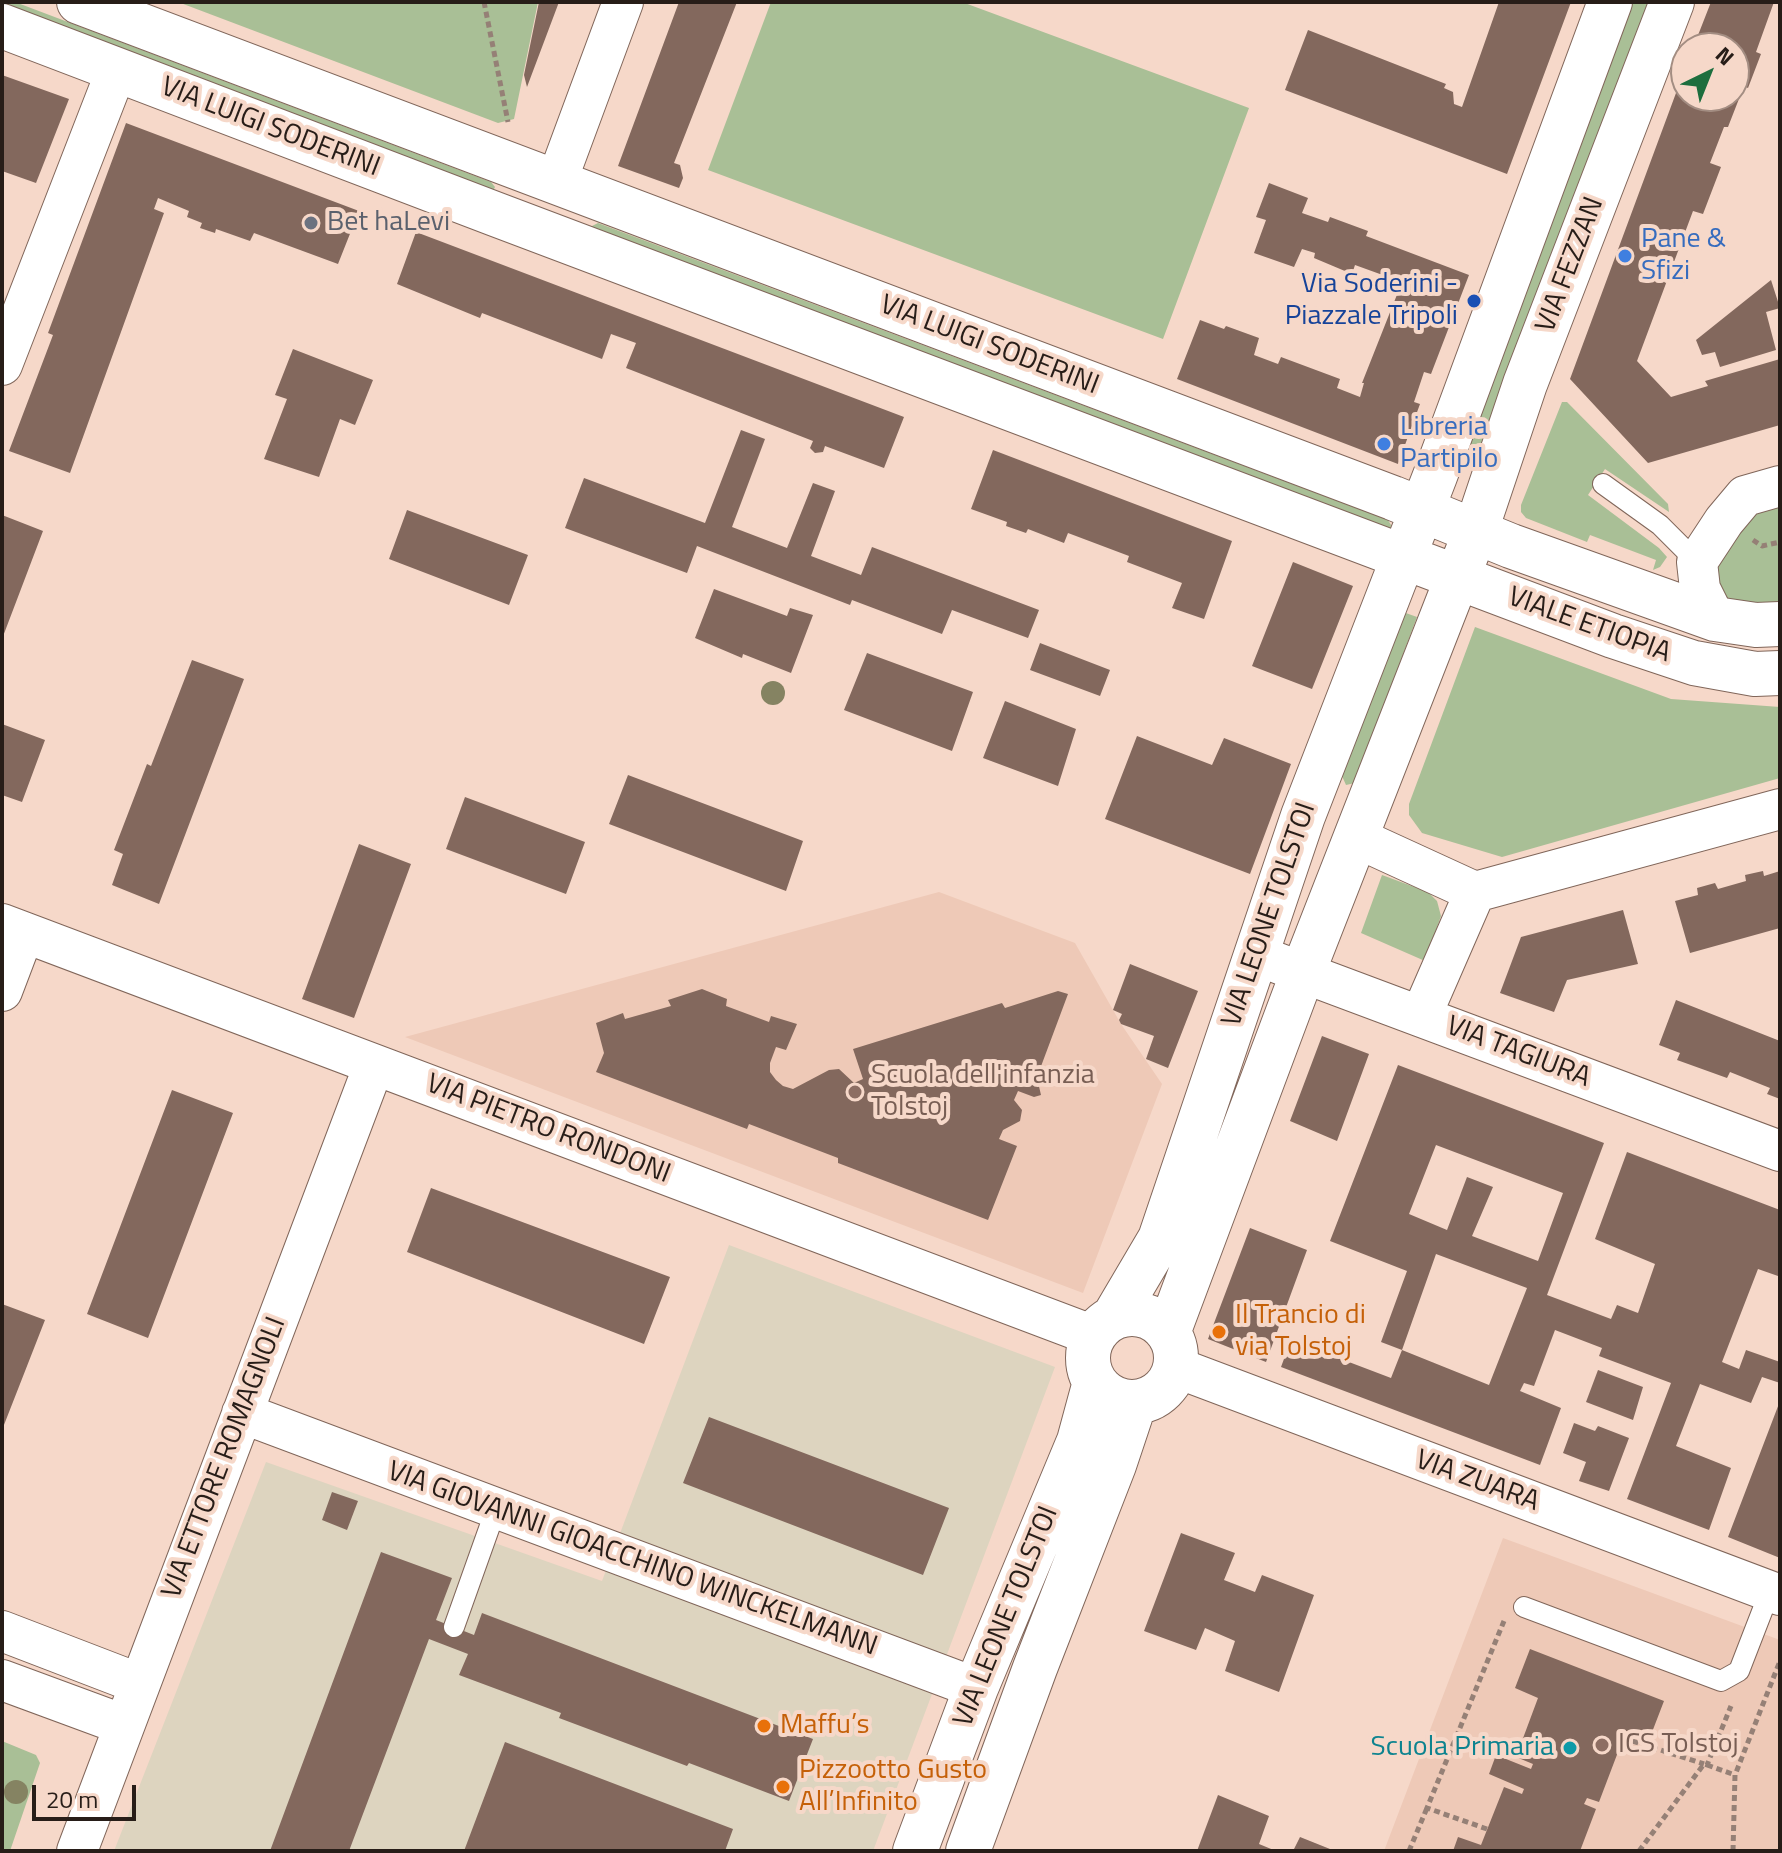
<!DOCTYPE html>
<meta charset="utf-8">
<style>
body{margin:0}
#map{position:relative;width:1782px;height:1853px;overflow:hidden;background:#f6d8c9;font-family:"Titillium Web",sans-serif}
canvas{display:block}
.frame{position:absolute;inset:0;border:4px solid #271d18;pointer-events:none}
.north{position:absolute;left:1670px;top:32px;width:80px;height:80px;box-sizing:border-box;background:#f6d8c9;border:2px solid #a38d82;border-radius:50%;rotate:43deg;font-size:22px;font-weight:700;line-height:32px;text-align:center;color:#271d18}
.north::after{content:'';display:block;margin:auto;width:28px;height:36px;background:#1d6e3e;clip-path:polygon(50% 0,100% 100%,50% 72%,0 100%)}
.scale{position:absolute;left:32px;top:1785px;width:104px;height:36px;box-sizing:border-box;border:4px solid #271d18;border-top:0;padding-left:10px;font-size:24px;line-height:28px;white-space:nowrap;color:#271d18;-webkit-text-stroke:6px #f6d8c9;paint-order:stroke}
</style>
<div id="map">
<canvas width="1782" height="1853"></canvas>
<div class="frame"></div>
<div class="north">N</div>
<div class="scale">20 m</div>
</div>
<script>
const g = document.querySelector('canvas').getContext('2d');
g.lineJoin = 'round';
function paint(path, color) { g.fillStyle = color; g.fill(path, 'evenodd'); }
const poly = rows => new Path2D(rows.map(r => 'M' + r).join(''));
function stroke(path, color, width, dash) { g.strokeStyle = color; g.lineWidth = width; g.lineCap = dash ? 'butt' : 'round'; g.setLineDash(dash || []); g.stroke(path); }
function drawText(font, color, halo, rows, align = 'center') {
  g.font = font + ' "Titillium Web",sans-serif'; g.lineWidth = 8; g.setLineDash([]); g.textBaseline = 'middle'; g.strokeStyle = halo; g.fillStyle = color; for (const [text, x, y, turn = 0] of rows) {
    g.save(); g.translate(x, y); g.rotate((+turn || 0) * Math.PI / 180); g.textAlign = isNaN(turn) ? turn : align; if (halo) g.strokeText(text, 0, 0); g.fillText(text, 0, 0); g.restore();
  }
}
paint(poly([
 [729,1245,1055,1367,873,1851,114,1851,266,1462,602,1581]
]), '#ddd4bf');
paint(poly([
 [939,892,1075,943,1121,1024,1162,1084,1083,1293,405,1037],
 [1503,1538,1780,1640,1780,1851,1384,1851]
]), '#eec9b7');
paint(poly([
 [2,2,15,2,491,182,495,187,491,195,2,14],
 [178,2,538,2,514,119,498,123],
 [771,2,962,2,1249,108,1163,339,708,170],
 [1633,2,1650,2,1482,449,1466,443],
 [598,223,1388,520,1391,525,1390,532,590,233,592,226],
 [1562,402,1567,402,1668,504,1669,512,1605,469,1588,495,1659,548,1667,557,1660,567,1653,570,1656,560,1590,535,1587,542,1526,518,1521,512,1521,505],
 [1780,501,1780,610,1737,614,1705,567,1751,510],
 [1403,612,1417,617,1355,783,1346,785,1342,776],
 [1475,627,1671,699,1780,707,1780,778,1502,857,1422,833,1409,815,1409,804],
 [1382,875,1428,892,1437,901,1441,916,1425,961,1361,933],
 [2,1741,36,1755,40,1763,10,1851,2,1851]
]), '#a9bf96');
paint(poly([
 [539,2,559,2,527,87,524,75],
 [679,2,737,2,674,163,680,165,683,178,679,188,618,166],
 [1499,2,1571,2,1507,174,1285,90,1308,30,1446,84,1444,88,1453,92,1454,104,1462,107],
 [1711,2,1774,2,1756,52,1761,54,1748,88,1744,86,1728,127,1724,127,1710,163,1721,167,1703,214,1693,211,1637,361,1671,397,1708,386,1705,381,1780,359,1780,425,1648,463,1570,379,1686,66,1686,96,1734,96,1734,48,1693,48],
 [2,75,69,99,36,183,2,171],
 [126,123,359,211,338,264,254,233,250,241,216,229,215,233,200,228,202,223,187,217,189,211,158,198,154,209,164,213,70,473,9,451,53,335,48,333],
 [1269,183,1308,198,1302,213,1328,222,1330,217,1368,231,1366,236,1469,275,1431,374,1424,372,1414,402,1420,404,1398,464,1177,379,1200,320,1224,329,1226,326,1259,338,1254,355,1278,364,1281,357,1340,379,1337,388,1360,397,1364,383,1362,383,1402,282,1355,265,1352,274,1314,258,1315,253,1302,249,1294,267,1254,253,1266,220,1256,217],
 [416,232,904,417,884,468,825,446,823,452,815,453,810,448,813,441,626,368,636,343,611,334,602,359,482,313,480,318,397,284],
 [1771,280,1780,308,1766,312,1776,350,1720,367,1715,352,1702,355,1696,340],
 [293,349,373,380,355,425,340,419,319,477,264,459,287,399,275,395],
 [741,430,765,439,732,527,787,548,813,483,835,491,811,556,861,575,872,547,1039,610,1028,638,952,610,942,634,852,600,850,605,697,546,687,573,565,528,584,478,705,523],
 [993,450,1232,541,1204,619,1172,608,1182,583,1127,562,1129,556,1068,533,1064,543,1028,529,1026,533,1006,526,1007,522,971,509],
 [407,510,528,555,509,605,389,559],
 [2,515,43,531,2,639],
 [1293,562,1353,586,1312,689,1252,666],
 [714,589,787,616,790,608,813,615,791,673,743,654,742,658,695,638],
 [1040,643,1110,670,1100,696,1030,670],
 [867,653,973,692,952,751,844,710],
 [192,660,244,679,159,904,112,885,123,854,114,850,147,764,151,766],
 [1005,701,1076,729,1058,786,983,758],
 [2,724,45,740,22,802,2,795],
 [1137,736,1212,765,1224,738,1291,764,1250,874,1105,819],
 [628,775,803,841,786,891,609,824],
 [465,797,585,842,566,894,446,849],
 [359,844,411,864,354,1018,302,999],
 [1763,871,1764,876,1780,871,1780,928,1690,953,1675,901,1698,895,1697,888,1715,883,1718,889,1746,881,1745,875],
 [1623,910,1638,964,1567,980,1554,1012,1500,993,1521,937],
 [1130,964,1198,991,1168,1068,1146,1059,1154,1036,1121,1024,1119,1020,1122,1014,1113,1010],
 [702,989,727,999,726,1006,769,1022,771,1016,797,1024,786,1050,776,1047,770,1063,770,1072,776,1080,783,1086,793,1089,829,1070,839,1069,854,1083,863,1079,853,1049,1002,1003,1005,1008,1058,991,1068,994,1040,1069,1028,1064,1025,1074,1037,1078,1041,1095,1034,1097,1018,1091,1014,1100,1022,1110,1020,1121,1003,1130,999,1139,1017,1146,988,1220,838,1163,838,1158,749,1124,747,1129,596,1072,604,1053,596,1023,623,1013,625,1019,671,1006,668,1000],
 [1676,1000,1780,1041,1780,1099,1767,1094,1770,1088,1730,1072,1727,1078,1677,1060,1680,1053,1659,1045],
 [1322,1036,1369,1054,1337,1141,1290,1121],
 [1398,1065,1604,1143,1547,1295,1611,1319,1617,1305,1638,1313,1655,1264,1595,1239,1627,1152,1780,1210,1780,1270,1778,1276,1758,1269,1722,1362,1739,1369,1746,1350,1780,1362,1780,1383,1762,1377,1751,1403,1700,1384,1676,1446,1731,1468,1709,1530,1627,1499,1671,1383,1599,1356,1602,1348,1555,1330,1534,1386,1524,1383,1520,1391,1561,1408,1540,1465,1281,1367,1291,1340,1391,1378,1402,1350,1489,1385,1527,1288,1436,1254,1402,1350,1381,1342,1407,1271,1330,1241],
 [1436,1145,1563,1193,1538,1261,1472,1236,1493,1187,1467,1177,1447,1230,1409,1214],
 [172,1090,233,1113,148,1338,87,1314],
 [431,1188,670,1277,644,1344,407,1252],
 [1250,1228,1307,1250,1266,1362,1208,1339],
 [2,1304,45,1320,2,1430],
 [1598,1370,1643,1387,1633,1420,1586,1402],
 [1780,1401,1780,1558,1728,1537],
 [709,1417,949,1508,923,1575,683,1483],
 [1574,1423,1595,1431,1598,1426,1629,1438,1609,1491,1579,1481,1586,1462,1563,1453],
 [332,1492,358,1501,347,1530,322,1520],
 [1181,1533,1235,1553,1224,1580,1255,1592,1262,1575,1314,1595,1279,1692,1225,1671,1235,1641,1205,1628,1196,1650,1144,1631],
 [381,1552,452,1578,436,1620,474,1635,482,1613,813,1739,789,1801,689,1763,687,1766,559,1718,561,1713,459,1675,468,1654,429,1639,349,1851,270,1851],
 [1530,1649,1664,1701,1649,1740,1626,1731,1599,1802,1587,1798,1584,1804,1596,1809,1580,1851,1453,1851,1458,1837,1481,1845,1504,1787,1522,1794,1524,1789,1489,1774,1496,1755,1531,1769,1533,1764,1516,1757,1538,1698,1515,1688],
 [505,1742,733,1829,725,1851,464,1851],
 [1218,1795,1269,1816,1259,1844,1276,1851,1197,1851],
 [1300,1837,1335,1851,1293,1851]
]), '#83685d');
const service = poly([
 [1603,484,1660,525,1697,562],
 [1524,1607,1721,1681,1739,1671,1770,1591],
 [454,1627,496,1509]
]);
const minor = poly([
 [556,183,623,2],
 [2,365,117,69],
 [1715,619,1700,589,1697,562,1724,521,1745,496,1780,486],
 [1355,837,1475,892,1780,809],
 [2,924,1094,1336],
 [1256,955,1780,1151],
 [2,991,24,933],
 [1421,1016,1475,892],
 [1175,1367,1780,1595],
 [242,1413,976,1688],
 [2,1631,140,1684],
 [2,1680,124,1725],
 [77,1851,374,1065]
]);
const tertiary = poly([
 [79,2,1393,498,1511,546,1715,619,1756,625,1780,624],
 [2,26,495,214,1613,636,1694,663,1755,674,1780,673],
 '1088 1358a44 44 0 1 1 88 0a44 44 0 1 1-88 0Z',
 [1114,1317,1160,1239,1303,816,1435,476,1610,2],
 [1168,1333,1303,972,1476,530,1525,384,1672,2],
 [915,1851,976,1688,1079,1441,1095,1382],
 [968,1851,1035,1668,1114,1465,1135,1402]
]);
stroke(service, '#80665a', 22);
stroke(minor, '#80665a', 42);
stroke(tertiary, '#80665a', 46);
stroke(poly([
 [484,2,508,122],
 [1753,540,1762,546,1780,542],
 [1623,1738,1704,1764],
 [1707,1765,1735,1775],
 [1487,1829,1427,1808,1504,1621],
 [1409,1851,1427,1808],
 [1639,1851,1704,1764,1707,1765,1731,1706],
 [1733,1851,1735,1775,1780,1661]
]), '#958076', 5, [6, 4]);
stroke(service, '#fff', 20);
stroke(minor, '#fff', 40);
stroke(tertiary, '#fff', 44);
g.fillStyle = '#858362';
for (const [x, y] of [
 [773,693],
 [16,1792]
]) { g.beginPath(); g.arc(x, y, 12, 0, 2 * Math.PI); g.fill(); }
for (const [x, y, r, color] of [
 [311,223,8,"#6b7280"],
 [1625,256,8,"#3f7fe0"],
 [1474,301,8,"#1a4fb4"],
 [1384,444,8,"#3f7fe0"],
 [855,1092,8,"#8d6e63"],
 [1219,1332,8,"#e8710a"],
 [764,1726,8,"#e8710a"],
 [1602,1745,8,"#8d6e63"],
 [1570,1748,8,"#0f9aa8"],
 [783,1787,8,"#e8710a"]
]) { const dot = new Path2D(); dot.arc(x, y, r, 0, 2 * Math.PI); g.fillStyle = color; g.fill(dot); stroke(dot, '#f6d8c9', 3); }
drawText('28px', '#271d18', '#f6d8c9', [
 ["VIA LUIGI SODERINI",270,128,21],
 ["VIA FEZZAN",1571,265,-69],
 ["VIA LUIGI SODERINI",989,346,21],
 ["VIALE ETIOPIA",1589,626,20],
 ["VIA LEONE TOLSTOI",1270,915,-71],
 ["VIA TAGIURA",1518,1053,21],
 ["VIA PIETRO RONDONI",548,1130,21],
 ["VIA ETTORE ROMAGNOLI",225,1458,-69],
 ["VIA ZUARA",1477,1482,20],
 ["VIA GIOVANNI GIOACCHINO WINCKELMANN",632,1560,20],
 ["VIA LEONE TOLSTOI",1007,1617,-68]
]);
drawText('28px', '#5b616d', '#f6d8c9', [
 ["Bet haLevi",327,223]
], 'left');
drawText('28px', '#366cbe', '#f6d8c9', [
 ["Pane &",1641,240],
 ["Sfizi",1641,272],
 ["Libreria",1400,428],
 ["Partipilo",1400,460]
], 'left');
drawText('28px', '#164399', '#f6d8c9', [
 ["Via Soderini -",1458,285],
 ["Piazzale Tripoli",1458,317]
], 'right');
drawText('28px', '#785e54', '#f6d8c9', [
 ["Scuola dell'infanzia",871,1076],
 ["Tolstoj",871,1108],
 ["ICS Tolstoj",1618,1745]
], 'left');
drawText('28px', '#c56008', '#f6d8c9', [
 ["Il Trancio di",1235,1316],
 ["via Tolstoj",1235,1348],
 ["Maffu’s",780,1726],
 ["Pizzootto Gusto",799,1771],
 ["All’Infinito",799,1803]
], 'left');
drawText('28px', '#0d838f', '#f6d8c9', [
 ["Scuola Primaria",1554,1748]
], 'right');
</script>
